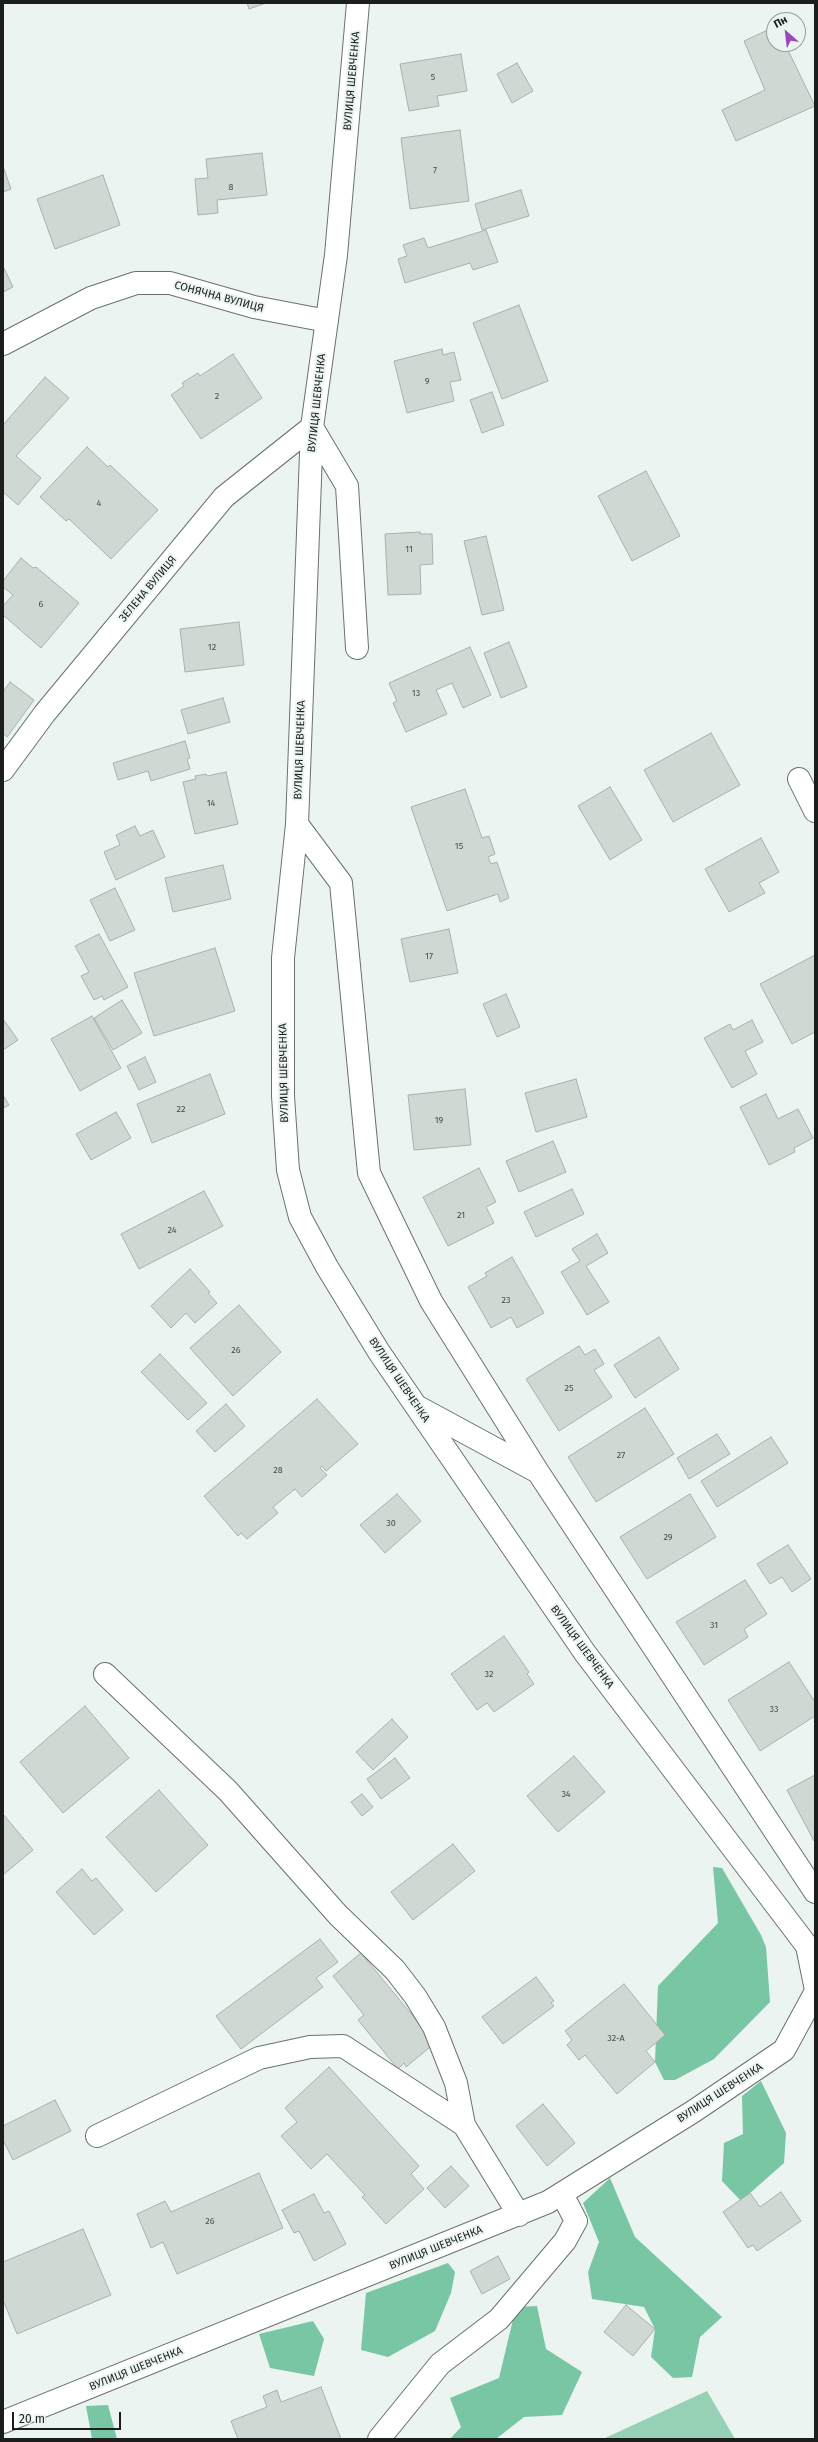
<!DOCTYPE html>
<meta charset="utf-8">
<style>
body{margin:0}
#map{position:relative;width:818px;height:2442px;overflow:hidden;background:#ebf4f0;font-family:"Fira Sans",sans-serif}
canvas{display:block}
.frame{position:absolute;inset:0;border:4px solid #1b1e1c;pointer-events:none}
.north{position:absolute;left:766px;top:12px;width:40px;height:40px;box-sizing:border-box;background:#ebf4f0;border:1px solid #989e9b;border-radius:50%;rotate:332deg;font-size:11px;font-weight:700;line-height:16px;text-align:center;color:#1b1e1c}
.north::after{content:'';display:block;margin:auto;width:14px;height:18px;background:#9949ba;clip-path:polygon(50% 0,100% 100%,50% 72%,0 100%)}
.scale{position:absolute;left:12px;top:2412px;width:109px;height:18px;box-sizing:border-box;border:2px solid #1b1e1c;border-top:0;padding-left:5px;font-size:12px;line-height:14px;white-space:nowrap;color:#1b1e1c;-webkit-text-stroke:3px #ebf4f0;paint-order:stroke}
</style>
<div id="map">
<canvas width="818" height="2442"></canvas>
<div class="frame"></div>
<div class="north">Пн</div>
<div class="scale">20 m</div>
</div>
<script>
const g = document.querySelector('canvas').getContext('2d');
g.lineJoin = 'round';
function paint(path, color) { g.fillStyle = color; g.fill(path, 'evenodd'); }
const poly = rows => new Path2D(rows.map(r => 'M' + r).join(''));
function stroke(path, color, width, dash) { g.strokeStyle = color; g.lineWidth = width; g.lineCap = dash ? 'butt' : 'round'; g.setLineDash(dash || []); g.stroke(path); }
function drawText(font, color, halo, rows, align = 'center') {
  g.font = font + ' "Fira Sans",sans-serif'; g.lineWidth = 4; g.setLineDash([]); g.textBaseline = 'middle'; g.strokeStyle = halo; g.fillStyle = color; for (const [text, x, y, turn = 0] of rows) {
    g.save(); g.translate(x, y); g.rotate((+turn || 0) * Math.PI / 180); g.textAlign = isNaN(turn) ? turn : align; if (halo) g.strokeText(text, 0, 0); g.fillText(text, 0, 0); g.restore();
  }
}
paint(poly([
 [707,2391,735,2439,603,2439]
]), '#96d1b6');
paint(poly([
 [713,1867,722,1868,761,1935,766,1947,770,2002,714,2059,675,2080,664,2080,655,2062,658,1986,718,1923],
 [761,2081,786,2133,784,2163,741,2201,722,2181,724,2143,743,2134,742,2096],
 [610,2178,635,2237,722,2317,700,2337,692,2377,673,2378,651,2357,655,2329,644,2307,592,2299,588,2272,599,2242,583,2203],
 [448,2263,455,2272,451,2293,435,2331,388,2357,361,2350,366,2293],
 [537,2306,546,2349,582,2372,562,2415,524,2417,496,2439,450,2439,461,2427,450,2398,499,2378,516,2307],
 [313,2321,324,2339,314,2376,270,2368,259,2334],
 [108,2405,117,2439,92,2439,86,2406]
]), '#78c6a4');
const building = poly([
 [247,3,266,3,249,9,247,3],
 [774,27,774,44,785,44,815,106,736,141,722,110,765,90,744,41,774,27],
 [461,54,467,91,437,96,439,106,409,111,400,64,461,54],
 [517,63,533,91,512,103,497,74,517,63],
 [460,130,469,201,410,209,401,138,460,130],
 [262,153,267,195,217,200,218,213,198,215,195,179,208,178,206,159,262,153],
 [3,166,11,189,3,192,3,166],
 [103,175,120,225,55,249,37,199,103,175],
 [521,190,529,216,482,230,475,204,521,190],
 [486,230,498,262,473,270,470,263,405,283,398,259,407,256,403,245,424,238,428,248,486,230],
 [3,266,13,287,3,292,3,266],
 [519,305,548,381,502,399,473,323,519,305],
 [442,349,443,355,454,352,461,380,450,382,454,401,407,413,394,361,442,349],
 [233,354,262,398,201,439,171,395,184,386,182,383,198,373,200,376,233,354],
 [45,377,69,398,16,456,41,478,18,505,3,492,3,425,45,377],
 [492,392,504,425,482,433,470,400,492,392],
 [87,447,108,467,110,465,158,510,111,559,69,519,66,521,40,497,87,447],
 [646,471,680,536,632,561,598,496,646,471],
 [420,532,420,534,432,534,433,564,420,565,421,594,388,595,385,534,420,532],
 [486,536,504,610,482,615,464,541,486,536],
 [21,558,33,568,36,567,79,603,41,648,3,615,3,606,13,595,3,587,3,581,21,558],
 [239,622,244,665,185,672,180,629,239,622],
 [509,642,527,687,501,698,484,653,509,642],
 [470,647,491,695,463,708,452,683,436,690,447,714,406,732,393,703,397,701,389,683,470,647],
 [10,682,34,700,7,737,3,733,3,692,10,682],
 [223,698,230,722,188,734,181,710,223,698],
 [711,733,740,785,673,822,644,770,711,733],
 [185,741,190,758,187,759,190,769,151,781,148,771,118,780,113,763,185,741],
 [226,772,238,824,195,834,183,782,196,779,195,776,206,774,207,776,226,772],
 [610,787,642,840,610,860,578,806,610,787],
 [465,789,482,838,489,836,495,854,488,857,491,864,497,862,509,898,500,902,498,894,447,911,411,807,465,789],
 [135,826,140,836,153,830,165,857,116,880,104,852,120,845,116,835,135,826],
 [761,838,779,872,759,883,765,893,729,912,705,869,761,838],
 [223,865,231,899,173,912,165,878,223,865],
 [115,888,135,930,110,941,90,900,115,888],
 [449,929,458,973,410,982,401,939,449,929],
 [99,934,128,987,104,1000,102,996,94,1000,81,976,89,972,75,946,99,934],
 [215,948,235,1011,154,1036,134,973,215,948],
 [815,955,815,1032,792,1044,760,984,815,955],
 [506,994,520,1027,497,1037,483,1004,506,994],
 [122,1000,142,1033,113,1050,94,1018,122,1000],
 [92,1016,121,1068,80,1091,51,1039,92,1016],
 [3,1019,18,1040,3,1050,3,1019],
 [752,1020,763,1042,745,1051,757,1074,732,1088,704,1038,730,1024,733,1030,752,1020],
 [145,1057,156,1082,139,1090,127,1066,145,1057],
 [210,1074,225,1114,152,1143,137,1104,210,1074],
 [576,1079,587,1117,536,1132,525,1093,576,1079],
 [465,1089,471,1145,414,1150,408,1095,465,1089],
 [766,1094,778,1119,798,1109,813,1138,794,1148,795,1152,769,1165,740,1107,766,1094],
 [3,1095,9,1105,3,1108,3,1095],
 [116,1112,131,1138,91,1160,76,1134,116,1112],
 [553,1141,566,1172,519,1192,506,1161,553,1141],
 [479,1168,496,1202,486,1207,494,1223,448,1246,423,1197,479,1168],
 [572,1189,584,1214,536,1237,524,1212,572,1189],
 [204,1191,223,1226,139,1269,121,1234,204,1191],
 [597,1234,608,1253,586,1266,609,1302,587,1315,561,1272,580,1261,572,1249,597,1234],
 [512,1257,544,1313,517,1328,511,1317,491,1328,468,1287,487,1276,485,1273,512,1257],
 [190,1269,210,1292,208,1293,217,1303,195,1323,186,1313,171,1328,151,1306,190,1269],
 [239,1305,281,1352,233,1396,190,1348,239,1305],
 [659,1337,679,1369,635,1398,614,1365,659,1337],
 [579,1346,585,1355,595,1349,604,1364,594,1370,612,1397,559,1431,526,1379,579,1346],
 [160,1354,207,1403,188,1420,141,1372,160,1354],
 [317,1399,358,1444,326,1471,322,1466,320,1468,327,1475,302,1497,295,1489,273,1507,278,1513,247,1539,241,1533,238,1536,204,1496,317,1399],
 [226,1404,245,1426,215,1452,196,1431,226,1404],
 [645,1408,674,1454,596,1502,568,1457,645,1408],
 [717,1434,730,1454,689,1479,677,1458,717,1434],
 [771,1437,788,1463,717,1507,701,1481,771,1437],
 [397,1494,421,1521,385,1553,360,1525,397,1494],
 [690,1494,716,1537,647,1579,620,1537,690,1494],
 [788,1545,811,1579,792,1592,782,1577,770,1584,757,1564,788,1545],
 [745,1580,767,1614,744,1629,748,1637,704,1665,676,1622,745,1580],
 [504,1636,529,1672,527,1674,534,1684,494,1712,487,1703,477,1710,451,1674,504,1636],
 [789,1662,815,1702,815,1716,760,1751,728,1700,789,1662],
 [85,1706,129,1758,63,1813,20,1762,85,1706],
 [392,1719,408,1737,373,1770,356,1752,392,1719],
 [574,1756,605,1792,558,1832,527,1796,574,1756],
 [395,1758,410,1778,381,1799,367,1779,395,1758],
 [815,1775,815,1840,814,1841,787,1790,815,1775],
 [159,1790,208,1845,156,1892,106,1837,159,1790],
 [362,1794,373,1807,362,1816,351,1802,362,1794],
 [3,1814,33,1850,3,1875,3,1814],
 [453,1844,475,1871,413,1920,391,1892,453,1844],
 [82,1869,92,1881,96,1878,123,1910,94,1935,56,1892,82,1869],
 [320,1939,338,1962,316,1978,323,1987,241,2049,216,2016,320,1939],
 [361,1953,435,2043,406,2067,404,2063,398,2069,358,2020,364,2015,333,1976,361,1953],
 [536,1977,554,2001,551,2003,554,2006,503,2044,482,2017,536,1977],
 [624,1984,665,2035,646,2051,655,2062,617,2094,585,2055,579,2060,567,2045,572,2040,565,2031,624,1984],
 [329,2067,419,2166,411,2174,424,2189,386,2224,362,2197,365,2195,327,2154,311,2169,281,2136,297,2122,285,2108,329,2067],
 [55,2100,71,2131,13,2160,3,2140,3,2126,55,2100],
 [543,2104,575,2143,547,2166,516,2126,543,2104],
 [451,2166,469,2186,445,2208,427,2188,451,2166],
 [259,2173,283,2228,177,2274,163,2242,151,2248,137,2214,165,2201,171,2212,259,2173],
 [781,2192,801,2221,757,2251,753,2245,748,2248,723,2212,750,2193,760,2207,781,2192],
 [314,2194,324,2213,329,2211,346,2244,314,2261,299,2231,294,2233,282,2210,314,2194],
 [83,2229,111,2295,17,2334,3,2300,3,2262,83,2229],
 [498,2256,510,2279,482,2294,470,2271,498,2256],
 [626,2305,655,2329,633,2356,604,2332,626,2305],
 [321,2387,341,2439,238,2439,231,2421,267,2407,263,2396,277,2390,281,2402,321,2387]
]);
paint(building, '#cfd8d3');
stroke(building, '#a8b1ac', 1);
const minor = poly([
 [358,3,336,255,312,427,297,824,283,958,283,1096,288,1170,300,1217,327,1267,379,1352,585,1653,807,1946,815,1985],
 [3,344,91,298,136,283,170,283,254,307,327,321],
 [3,770,45,713,224,497,312,427,347,486,357,648],
 [799,779,815,811],
 [297,824,341,883,369,1173,431,1301,538,1472],
 [418,1407,538,1472,815,1892],
 [105,1674,228,1791,338,1915,395,1970,415,1996,434,2027,456,2083,464,2125,519,2215],
 [97,2136,259,2058,310,2047,343,2046,464,2125],
 [3,2422,548,2202,694,2111,784,2050,815,1993],
 [379,2439,440,2364,499,2319,565,2241,576,2221,562,2194]
]);
stroke(minor, '#6a726e', 24);
stroke(minor, '#fff', 22);
drawText('9px', '#484c4a', null, [
 ["5",433,77],
 ["7",435,170],
 ["8",231,187],
 ["9",427,381],
 ["2",217,396],
 ["4",99,503],
 ["11",409,549],
 ["6",41,604],
 ["12",212,647],
 ["13",416,693],
 ["14",211,803],
 ["15",459,846],
 ["17",429,956],
 ["22",181,1109],
 ["19",439,1120],
 ["21",461,1215],
 ["24",172,1230],
 ["23",506,1300],
 ["26",236,1350],
 ["25",569,1388],
 ["27",621,1455],
 ["28",278,1470],
 ["30",391,1523],
 ["29",668,1537],
 ["31",714,1625],
 ["32",489,1674],
 ["33",774,1709],
 ["34",566,1794],
 ["32-А",616,2038],
 ["26",210,2221]
]);
drawText('11px', '#1b1e1c', '#ebf4f0', [
 ["ВУЛИЦЯ ШЕВЧЕНКА",352,81,-85],
 ["СОНЯЧНА ВУЛИЦЯ",219,297,15],
 ["ВУЛИЦЯ ШЕВЧЕНКА",317,403,-84],
 ["ЗЕЛЕНА ВУЛИЦЯ",148,589,-50],
 ["ВУЛИЦЯ ШЕВЧЕНКА",300,750,-88],
 ["ВУЛИЦЯ ШЕВЧЕНКА",284,1073,-91],
 ["ВУЛИЦЯ ШЕВЧЕНКА",399,1380,56],
 ["ВУЛИЦЯ ШЕВЧЕНКА",582,1647,54],
 ["ВУЛИЦЯ ШЕВЧЕНКА",720,2093,-33],
 ["ВУЛИЦЯ ШЕВЧЕНКА",436,2248,-22],
 ["ВУЛИЦЯ ШЕВЧЕНКА",136,2369,-22]
]);
</script>
